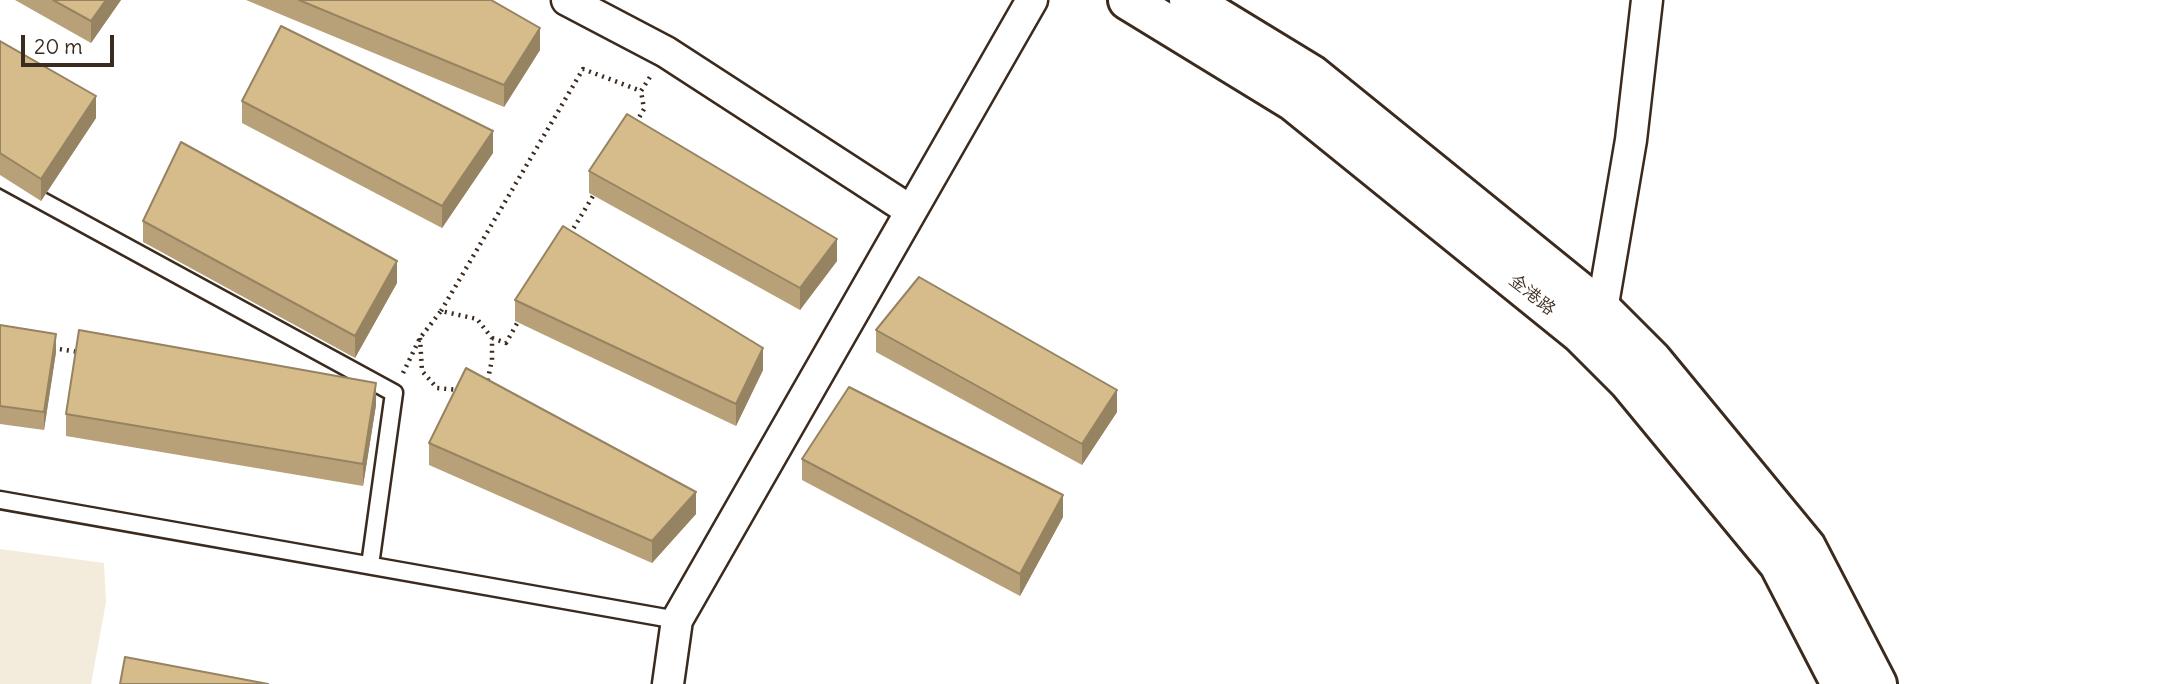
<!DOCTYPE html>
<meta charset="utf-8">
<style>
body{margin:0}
#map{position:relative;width:2180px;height:684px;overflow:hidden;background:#fff;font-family:Delius,sans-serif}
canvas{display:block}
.scale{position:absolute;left:21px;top:35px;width:93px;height:32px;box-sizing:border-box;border:4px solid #3b2a1e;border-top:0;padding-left:9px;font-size:21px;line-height:24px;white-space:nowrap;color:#3b2a1e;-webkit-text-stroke:5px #fff;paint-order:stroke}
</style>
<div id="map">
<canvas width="2180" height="684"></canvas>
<div class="scale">20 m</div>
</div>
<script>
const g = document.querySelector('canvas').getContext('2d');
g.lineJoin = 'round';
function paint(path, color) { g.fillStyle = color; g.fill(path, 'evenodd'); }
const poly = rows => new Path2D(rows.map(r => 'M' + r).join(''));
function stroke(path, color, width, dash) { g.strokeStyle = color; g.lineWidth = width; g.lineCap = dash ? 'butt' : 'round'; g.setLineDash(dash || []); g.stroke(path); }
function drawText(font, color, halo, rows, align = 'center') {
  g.font = font + ' Delius,"LXGW WenKai TC",sans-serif'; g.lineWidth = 5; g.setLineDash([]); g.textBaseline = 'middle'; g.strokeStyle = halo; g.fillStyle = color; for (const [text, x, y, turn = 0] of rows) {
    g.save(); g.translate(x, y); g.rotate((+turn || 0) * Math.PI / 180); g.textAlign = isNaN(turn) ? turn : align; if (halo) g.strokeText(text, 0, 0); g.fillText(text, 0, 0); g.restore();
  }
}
paint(poly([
 [0,549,104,563,106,602,91,684,0,684]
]), '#f3ebdc');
const lane = poly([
 [0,178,394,393,370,565],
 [0,500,677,620]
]);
const street = poly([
 [567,0,666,52,911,211],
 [1590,323,1602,310,1631,140,1647,0],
 [668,684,677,620,1032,0]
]);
const secondary = poly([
 [1128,0,1293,101,1581,334,1628,381,1779,564,1841,684],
 [1189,0,1312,75,1602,310,1652,360,1806,547,1877,684]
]);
stroke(lane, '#3b2a1e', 21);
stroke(street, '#3b2a1e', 35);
stroke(secondary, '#3b2a1e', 44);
stroke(poly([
 [636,123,644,109,641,91],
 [570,234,596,191],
 [441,311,583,69,641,91,650,77],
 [420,338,422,371,437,388,458,390],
 [492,338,506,343,519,320],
 [53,348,78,352],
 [403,373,420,338,441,311,477,319,492,338,492,360,487,383]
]), '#3b2a1e', 4.5, [2, 5]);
stroke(lane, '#fff', 16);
stroke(street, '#fff', 30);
stroke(secondary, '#fff', 38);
paint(poly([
 [15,0,121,0,91,43],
 [246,0,491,0,540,50,504,107],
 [0,41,96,118,41,201,0,175],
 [242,101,493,153,442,228,242,123],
 [589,171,837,261,800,310,589,193],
 [143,221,397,283,355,358,143,242],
 [515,300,763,370,736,426,515,321],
 [0,325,56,352,44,430,0,424],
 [876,330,1117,412,1082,465,876,352],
 [376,405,363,486,66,436,66,414],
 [429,443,696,514,652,563,429,465],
 [802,459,1063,517,1020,596,802,480]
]), '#b8a178');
paint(poly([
 [106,0,121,0,91,43,91,21],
 [540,28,540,50,504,107,504,85],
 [96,96,96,118,41,201,41,179],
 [493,131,493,153,442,228,442,206],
 [837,239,837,261,800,310,800,288],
 [397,261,397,283,355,358,355,336],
 [56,334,56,352,44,430,44,412],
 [763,348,763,370,736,426,736,404],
 [376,383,376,405,363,486,363,464],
 [1117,390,1117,412,1082,465,1082,444],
 [696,492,696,514,652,563,652,541],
 [1063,495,1063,517,1020,596,1020,574]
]), '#968361');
const building = poly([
 [53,0,106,0,91,21,53,0],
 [299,0,491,0,540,28,504,85,299,0],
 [281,26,493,131,442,206,242,101,281,26],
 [0,41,96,96,41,179,0,153,0,41],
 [627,114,837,239,800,288,589,171,627,114],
 [181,142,397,261,355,336,143,221,181,142],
 [563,226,763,348,736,404,515,300,563,226],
 [919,277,1117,390,1082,444,876,330,919,277],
 [0,325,56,334,44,412,0,406,0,325],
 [79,330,376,383,363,464,66,414,79,330],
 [466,368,696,492,652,541,429,443,466,368],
 [849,387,1063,495,1020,574,802,459,849,387],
 [125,657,268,684,120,684,125,657]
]);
paint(building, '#d6bb8b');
stroke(building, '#968361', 2);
drawText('18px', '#3b2a1e', '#fff', [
 ["金港路",1532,295,39]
]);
</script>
